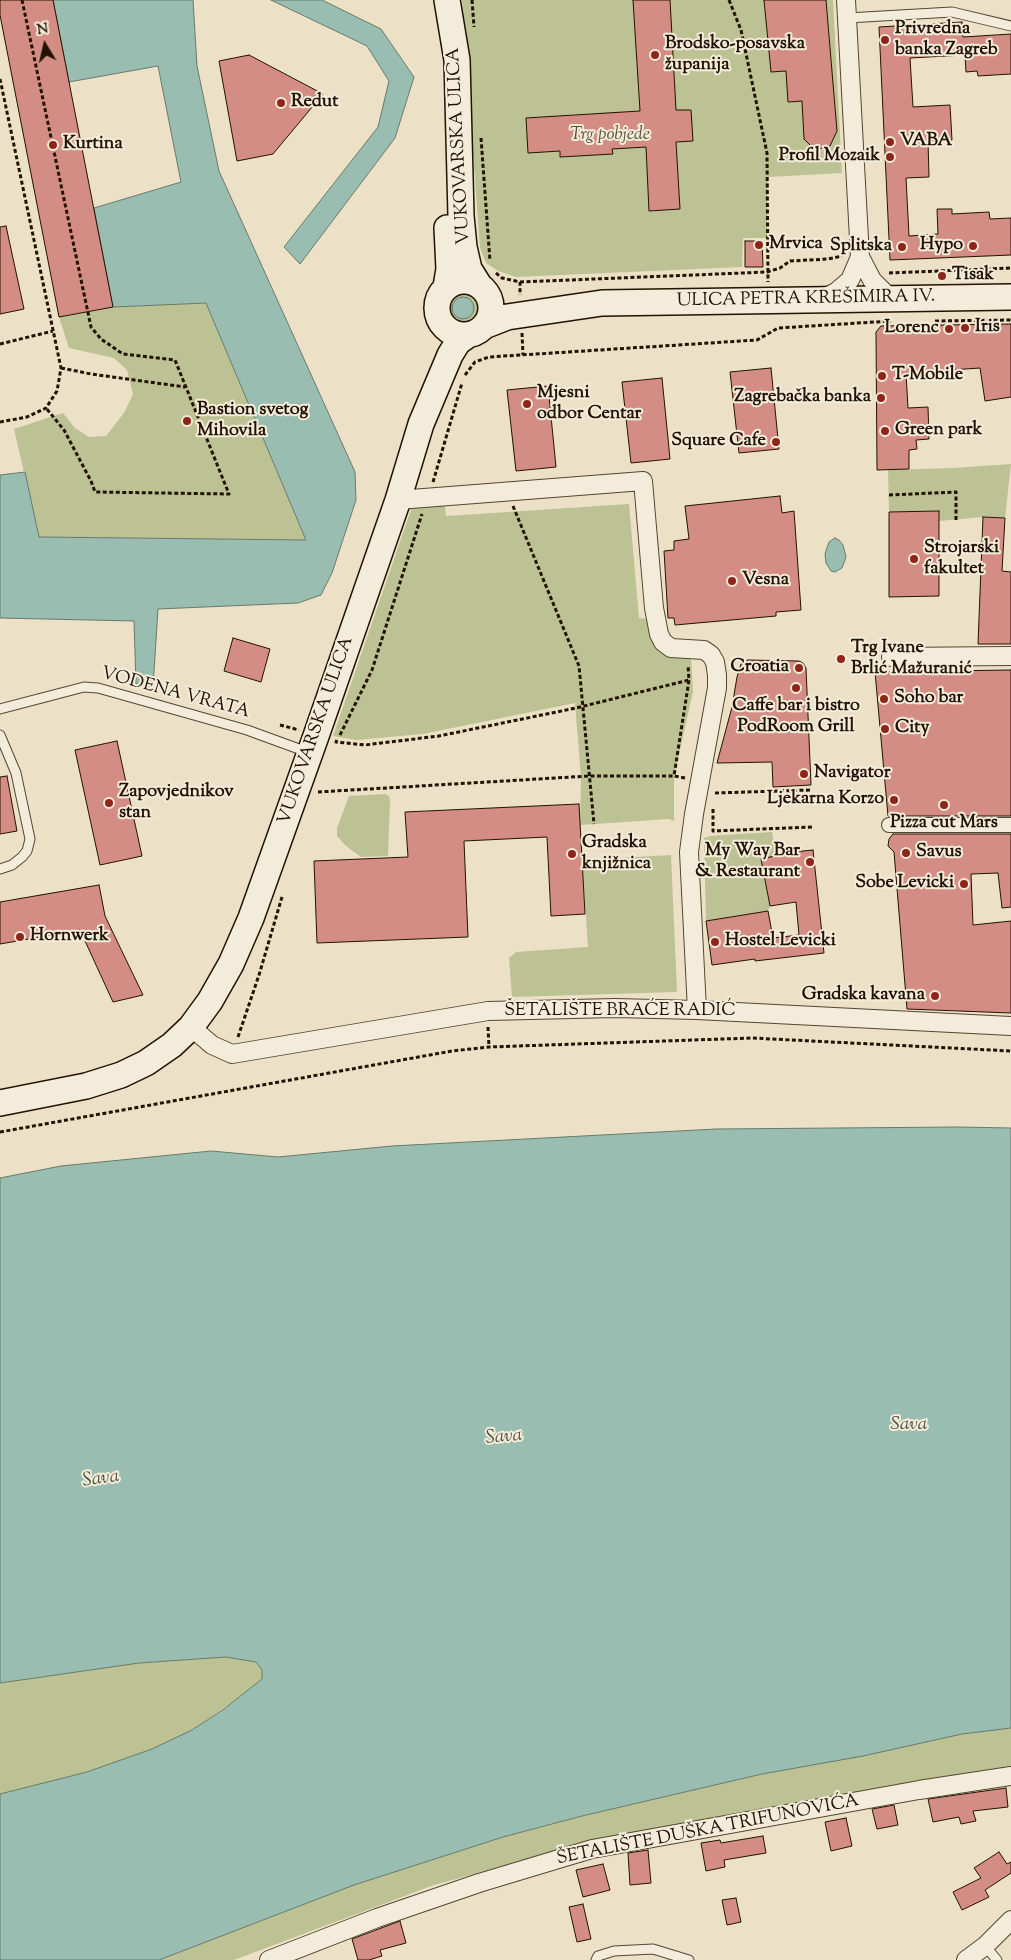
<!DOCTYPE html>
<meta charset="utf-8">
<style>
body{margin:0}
#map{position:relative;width:1011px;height:1960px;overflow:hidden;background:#ece1c7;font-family:"Sorts Mill Goudy",serif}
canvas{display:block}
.north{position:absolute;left:20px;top:20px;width:50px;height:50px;-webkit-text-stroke:4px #f3ecdb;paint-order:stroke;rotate:351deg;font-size:14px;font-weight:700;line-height:20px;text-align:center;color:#221200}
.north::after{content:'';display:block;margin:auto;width:18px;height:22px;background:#221200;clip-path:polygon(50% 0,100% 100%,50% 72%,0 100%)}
</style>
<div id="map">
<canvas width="1011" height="1960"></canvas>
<div class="north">N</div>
</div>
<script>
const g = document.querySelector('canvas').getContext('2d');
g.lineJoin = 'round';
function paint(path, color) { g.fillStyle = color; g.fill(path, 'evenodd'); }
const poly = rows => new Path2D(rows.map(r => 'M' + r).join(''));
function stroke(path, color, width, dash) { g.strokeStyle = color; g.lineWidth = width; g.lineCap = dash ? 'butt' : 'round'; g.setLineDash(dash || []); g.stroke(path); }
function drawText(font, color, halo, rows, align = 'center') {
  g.font = font + ' "Sorts Mill Goudy",serif'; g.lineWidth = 4; g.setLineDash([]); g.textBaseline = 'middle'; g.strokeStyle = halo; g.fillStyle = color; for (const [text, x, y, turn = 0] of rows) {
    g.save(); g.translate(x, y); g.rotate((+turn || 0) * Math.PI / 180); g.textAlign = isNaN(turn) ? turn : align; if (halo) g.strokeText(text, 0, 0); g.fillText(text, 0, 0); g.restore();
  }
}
paint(poly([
 [462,0,764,0,772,72,832,67,826,0,833,0,842,173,768,177,767,238,743,238,742,267,516,277,498,271,486,263,480,248],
 '447 307a17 17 0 1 1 34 0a17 17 0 1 1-34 0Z',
 [206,303,306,540,39,537,14,429,63,413,75,428,89,437,106,436,124,413,133,394,127,370,114,358,69,348,59,317,113,307],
 [1011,464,1005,518,983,517,939,521,939,511,889,512,888,470,953,468],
 [629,504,639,618,649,619,662,650,669,657,691,657,693,692,674,776,674,821,669,819,580,825,581,778,575,703,423,734,356,740,333,736,412,507,445,505,446,516],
 [385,794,389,796,390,801,388,856,361,857,346,846,337,836,337,828,349,796],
 [772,832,776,856,761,860,770,906,768,911,706,921,704,838,710,836],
 [671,855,677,992,512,997,509,958,516,952,588,947,582,860],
 [226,1657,256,1662,262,1670,262,1679,253,1688,192,1730,152,1749,87,1772,0,1794,0,1683,139,1663],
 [1011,1728,1011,1767,928,1779,572,1847,434,1885,234,1960,159,1960,354,1885,503,1837,582,1816,762,1774,962,1734]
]), '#bcc293');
const water = poly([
 [53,0,193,0,197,66,219,171,355,472,356,500,332,573,321,595,298,603,158,609,153,687,136,684,134,621,0,618,0,475,25,472,39,537,306,540,206,303,113,307,94,208,181,182,158,66,69,82,53,0],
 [271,0,322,0,381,29,414,77,395,138,300,264,284,247,378,127,389,81,367,46,271,0],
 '452 308a11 11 0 1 1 22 0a11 11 0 1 1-22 0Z',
 [835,538,839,540,843,545,846,557,842,568,835,572,831,571,826,563,825,554,829,542,835,538],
 [958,1127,1011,1128,1011,1728,962,1734,863,1756,762,1774,582,1816,503,1837,354,1885,159,1960,0,1960,0,1794,87,1772,152,1749,192,1730,224,1709,262,1679,262,1670,256,1662,226,1657,139,1663,0,1683,0,1178,61,1166,211,1151,278,1157,392,1146,716,1129,958,1127]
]);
paint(water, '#99beb1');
stroke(water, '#69796a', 1);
const building = poly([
 [0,0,53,0,113,307,59,317,0,15,0,0],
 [633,0,670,0,676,110,691,110,693,141,676,142,680,209,649,211,646,147,612,149,613,154,560,157,560,151,528,153,526,118,640,111,633,0],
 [764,0,826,0,837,131,830,146,819,149,813,148,804,139,802,101,788,102,786,71,771,72,764,0],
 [962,22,963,37,1011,34,1011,74,978,76,977,71,966,72,965,55,910,58,913,107,950,105,952,140,928,141,929,177,906,178,909,236,938,234,937,209,952,209,952,214,989,212,990,219,1011,218,1011,255,890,260,879,27,962,22],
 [249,55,323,94,273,154,237,161,219,61,249,55],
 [6,226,24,309,0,314,0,227,6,226],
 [745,241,762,241,763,267,745,267,745,241],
 [1011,324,1011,397,985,401,980,368,906,373,908,408,928,407,929,439,916,440,917,449,909,450,909,469,877,470,876,332,881,326,1011,324],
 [771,368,779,449,739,453,730,372,771,368],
 [662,378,670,459,631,463,622,382,662,378],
 [548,386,556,467,516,471,507,390,548,386],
 [780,496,782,513,794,511,801,610,776,612,776,616,675,625,674,618,668,618,664,551,674,550,674,541,689,539,685,506,780,496],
 [939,511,939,596,889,597,889,512,939,511],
 [983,517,1005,518,1002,571,1011,572,1011,644,978,644,983,517],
 [233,638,270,649,261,682,224,671,233,638],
 [748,660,799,661,803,663,806,668,811,785,773,787,772,762,717,763,732,707,737,677,741,664,748,660],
 [1011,670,1011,816,888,816,875,672,1011,670],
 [117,741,142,856,100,865,75,750,117,741],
 [7,776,17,831,0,834,0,777,7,776],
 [579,804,585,914,551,916,547,837,464,841,468,937,317,943,314,861,408,857,405,812,579,804],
 [893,834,1011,834,1011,907,1002,908,998,873,971,874,973,925,1011,921,1011,1013,907,1009,894,852,888,846,889,839,893,834],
 [813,850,824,953,755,961,755,959,712,965,706,921,768,911,773,938,799,935,796,902,770,906,761,859,793,852,813,850],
 [99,885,105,916,143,995,113,1002,80,930,0,944,0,902,99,885],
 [1006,1788,1008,1807,973,1811,976,1821,961,1824,959,1817,933,1822,928,1799,1006,1788],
 [894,1805,898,1825,877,1829,872,1809,894,1805],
 [846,1818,852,1846,831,1851,825,1822,846,1818],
 [763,1836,766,1853,724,1860,725,1867,706,1871,701,1843,720,1840,721,1843,763,1836],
 [648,1850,651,1883,630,1885,628,1853,648,1850],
 [999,1852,1007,1864,1011,1862,1011,1873,985,1890,989,1897,962,1910,953,1892,981,1878,974,1868,999,1852],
 [603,1864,610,1890,583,1897,576,1870,603,1864],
 [736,1898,741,1922,727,1925,722,1900,736,1898],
 [583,1904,591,1939,577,1942,569,1907,583,1904],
 [400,1921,406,1943,380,1950,382,1956,369,1960,358,1960,352,1939,400,1921]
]);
paint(building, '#d48d85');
stroke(building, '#221200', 1);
const service = poly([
 [847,18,952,12,1011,26],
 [0,709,84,687,98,688,247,730,310,753],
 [0,735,16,773,30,839,27,851,22,857,12,865,0,869],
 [985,1946,997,1960],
 [596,1960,598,1956,614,1951,653,1949,689,1960]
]);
const pedestrian = poly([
 [889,825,1011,825]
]);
const minor = poly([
 [860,257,872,280,891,299],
 [824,298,836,292,850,280,860,257,846,0],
 [398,500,643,481,654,608,659,634,663,642,671,648,704,650,711,655,715,662,717,675,717,688,694,814,689,852,697,1010],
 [891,657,1011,656],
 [191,1027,212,1045,232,1054,488,1011,615,1008,697,1010,1011,1026],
 [269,1960,377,1918,479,1883,592,1849,919,1790,1011,1776],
 [966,1960,985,1946,1011,1920]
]);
const secondary = poly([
 [447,0,457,60,461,216,464,247,469,269,479,285],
 '437 308a27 27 0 1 1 54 0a27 27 0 1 1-54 0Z',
 [446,287,449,269,447,228],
 [484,326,507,317,602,303,1011,297],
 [0,1103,86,1086,121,1075,146,1063,172,1045,191,1027,210,1001,231,964,251,918,316,736,398,500,421,424,450,355,458,342,468,335]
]);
stroke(service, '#544632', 11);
stroke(pedestrian, '#544632', 16);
stroke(minor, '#544632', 20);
stroke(secondary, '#221200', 28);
stroke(poly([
 [22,0,91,327,101,339,123,354,175,360,229,494,95,492,91,481,64,430,46,408],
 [472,0,474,27],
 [729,0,741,30,767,153,768,282],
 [0,79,61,368,57,391,46,408,27,417,0,422],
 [481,138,490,261],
 [496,273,502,278,520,282,520,295],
 [889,273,1011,268],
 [520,282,767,272,780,268,790,261,828,259,842,256],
 [935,321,1011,320],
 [522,333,523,355],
 [0,344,53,331],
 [61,368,91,374,185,387],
 [465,375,475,362,489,357,757,340,778,328,891,321],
 [433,482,462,383],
 [889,495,956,492,956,522],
 [513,506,579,666,594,824],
 [280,725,299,730],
 [340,735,372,670,422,514],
 [337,740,336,742,365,745,439,736,576,708,689,680],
 [685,778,674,776,689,680,688,665],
 [318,792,589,776,674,776],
 [715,793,811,790],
 [713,809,713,831,812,827],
 [488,1027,489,1047],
 [238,1037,259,975,282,897],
 [0,1132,452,1051,489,1047,752,1038,1011,1051]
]), '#221200', 3, [4, 2.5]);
stroke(service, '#f3ecdb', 9);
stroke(pedestrian, '#f3ecdb', 14);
stroke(minor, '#f3ecdb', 18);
stroke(secondary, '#f3ecdb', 25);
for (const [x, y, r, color] of [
 [885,40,5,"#8f2418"],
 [655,55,5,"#8f2418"],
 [281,103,5,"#8f2418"],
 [890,142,5,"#8f2418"],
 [53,145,5,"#8f2418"],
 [890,157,5,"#8f2418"],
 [759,245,5,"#8f2418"],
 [973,246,5,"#8f2418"],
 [902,247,5,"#8f2418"],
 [942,276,5,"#8f2418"],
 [965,328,5,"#8f2418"],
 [949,329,5,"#8f2418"],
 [882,376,5,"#8f2418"],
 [881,398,5,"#8f2418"],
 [527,404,5,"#8f2418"],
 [187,421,5,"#8f2418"],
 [885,431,5,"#8f2418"],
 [776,442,5,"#8f2418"],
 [914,559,5,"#8f2418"],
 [732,581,5,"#8f2418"],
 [841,659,5,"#8f2418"],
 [799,668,5,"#8f2418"],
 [796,688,5,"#8f2418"],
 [884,699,5,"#8f2418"],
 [885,729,5,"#8f2418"],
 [804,774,5,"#8f2418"],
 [894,800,5,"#8f2418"],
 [109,803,5,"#8f2418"],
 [944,805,5,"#8f2418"],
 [906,853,5,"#8f2418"],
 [572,854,5,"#8f2418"],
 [810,862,5,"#8f2418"],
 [964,884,5,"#8f2418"],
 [20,937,5,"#8f2418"],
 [715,942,5,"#8f2418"],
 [935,996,5,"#8f2418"]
]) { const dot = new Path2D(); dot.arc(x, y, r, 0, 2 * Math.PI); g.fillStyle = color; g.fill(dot); stroke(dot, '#f3ecdb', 2); }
drawText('bold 18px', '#221200', '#f3ecdb', [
 ["Privredna",895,30],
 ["banka Zagreb",895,51],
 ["Brodsko-posavska",665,45],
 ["županija",665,66],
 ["Redut",291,103],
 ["VABA",900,142],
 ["Kurtina",63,145],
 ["Profil Mozaik",880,157,"right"],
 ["Mrvica",769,245],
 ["Hypo",963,246,"right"],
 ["Splitska",892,247,"right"],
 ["Tisak",952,276],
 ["Iris",975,328],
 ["Lorenc",939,329,"right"],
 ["T-Mobile",892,376],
 ["Mjesni",537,394],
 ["odbor Centar",537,415],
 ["Zagrebačka banka",871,398,"right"],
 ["Bastion svetog",197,411],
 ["Mihovila",197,432],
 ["Green park",895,431],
 ["Square Cafe",766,442,"right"],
 ["Strojarski",924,549],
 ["fakultet",924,570],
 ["Vesna",742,581],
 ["Trg Ivane",851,649],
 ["Brlić Mažuranić",851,670],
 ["Croatia",789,668,"right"],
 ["Soho bar",894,699],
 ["Caffe bar i bistro",796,707,"center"],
 ["PodRoom Grill",796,728,"center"],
 ["City",895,729],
 ["Navigator",814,774],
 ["Zapovjednikov",119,793],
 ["stan",119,814],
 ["Ljekarna Korzo",884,800,"right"],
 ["Pizza cut Mars",944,824,"center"],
 ["Gradska",582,844],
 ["knjižnica",582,865],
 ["My Way Bar",800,852,"right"],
 ["& Restaurant",800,873,"right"],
 ["Savus",916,853],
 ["Sobe Levicki",954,884,"right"],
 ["Hornwerk",30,937],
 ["Hostel Levicki",725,942],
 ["Gradska kavana",925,996,"right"]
], 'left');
drawText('italic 18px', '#585033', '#f3ecdb', [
 ["Trg pobjede",610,136]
]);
drawText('18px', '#221200', '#f3ecdb', [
 ["VUKOVARSKA ULICA",460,146,-93],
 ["ULICA PETRA KREŠIMIRA IV.",806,300,-1],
 ["VODENA VRATA",175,694,15],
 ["VUKOVARSKA ULICA",317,731,-71],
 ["ŠETALIŠTE BRAĆE RADIĆ",620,1012],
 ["ŠETALIŠTE DUŠKA TRIFUNOVIĆA",708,1831,-11]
]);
drawText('italic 19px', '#4c4e3e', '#f3ecdb', [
 ["Sava",909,1426],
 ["Sava",504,1438,-5],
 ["Sava",101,1480,-7]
]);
</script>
